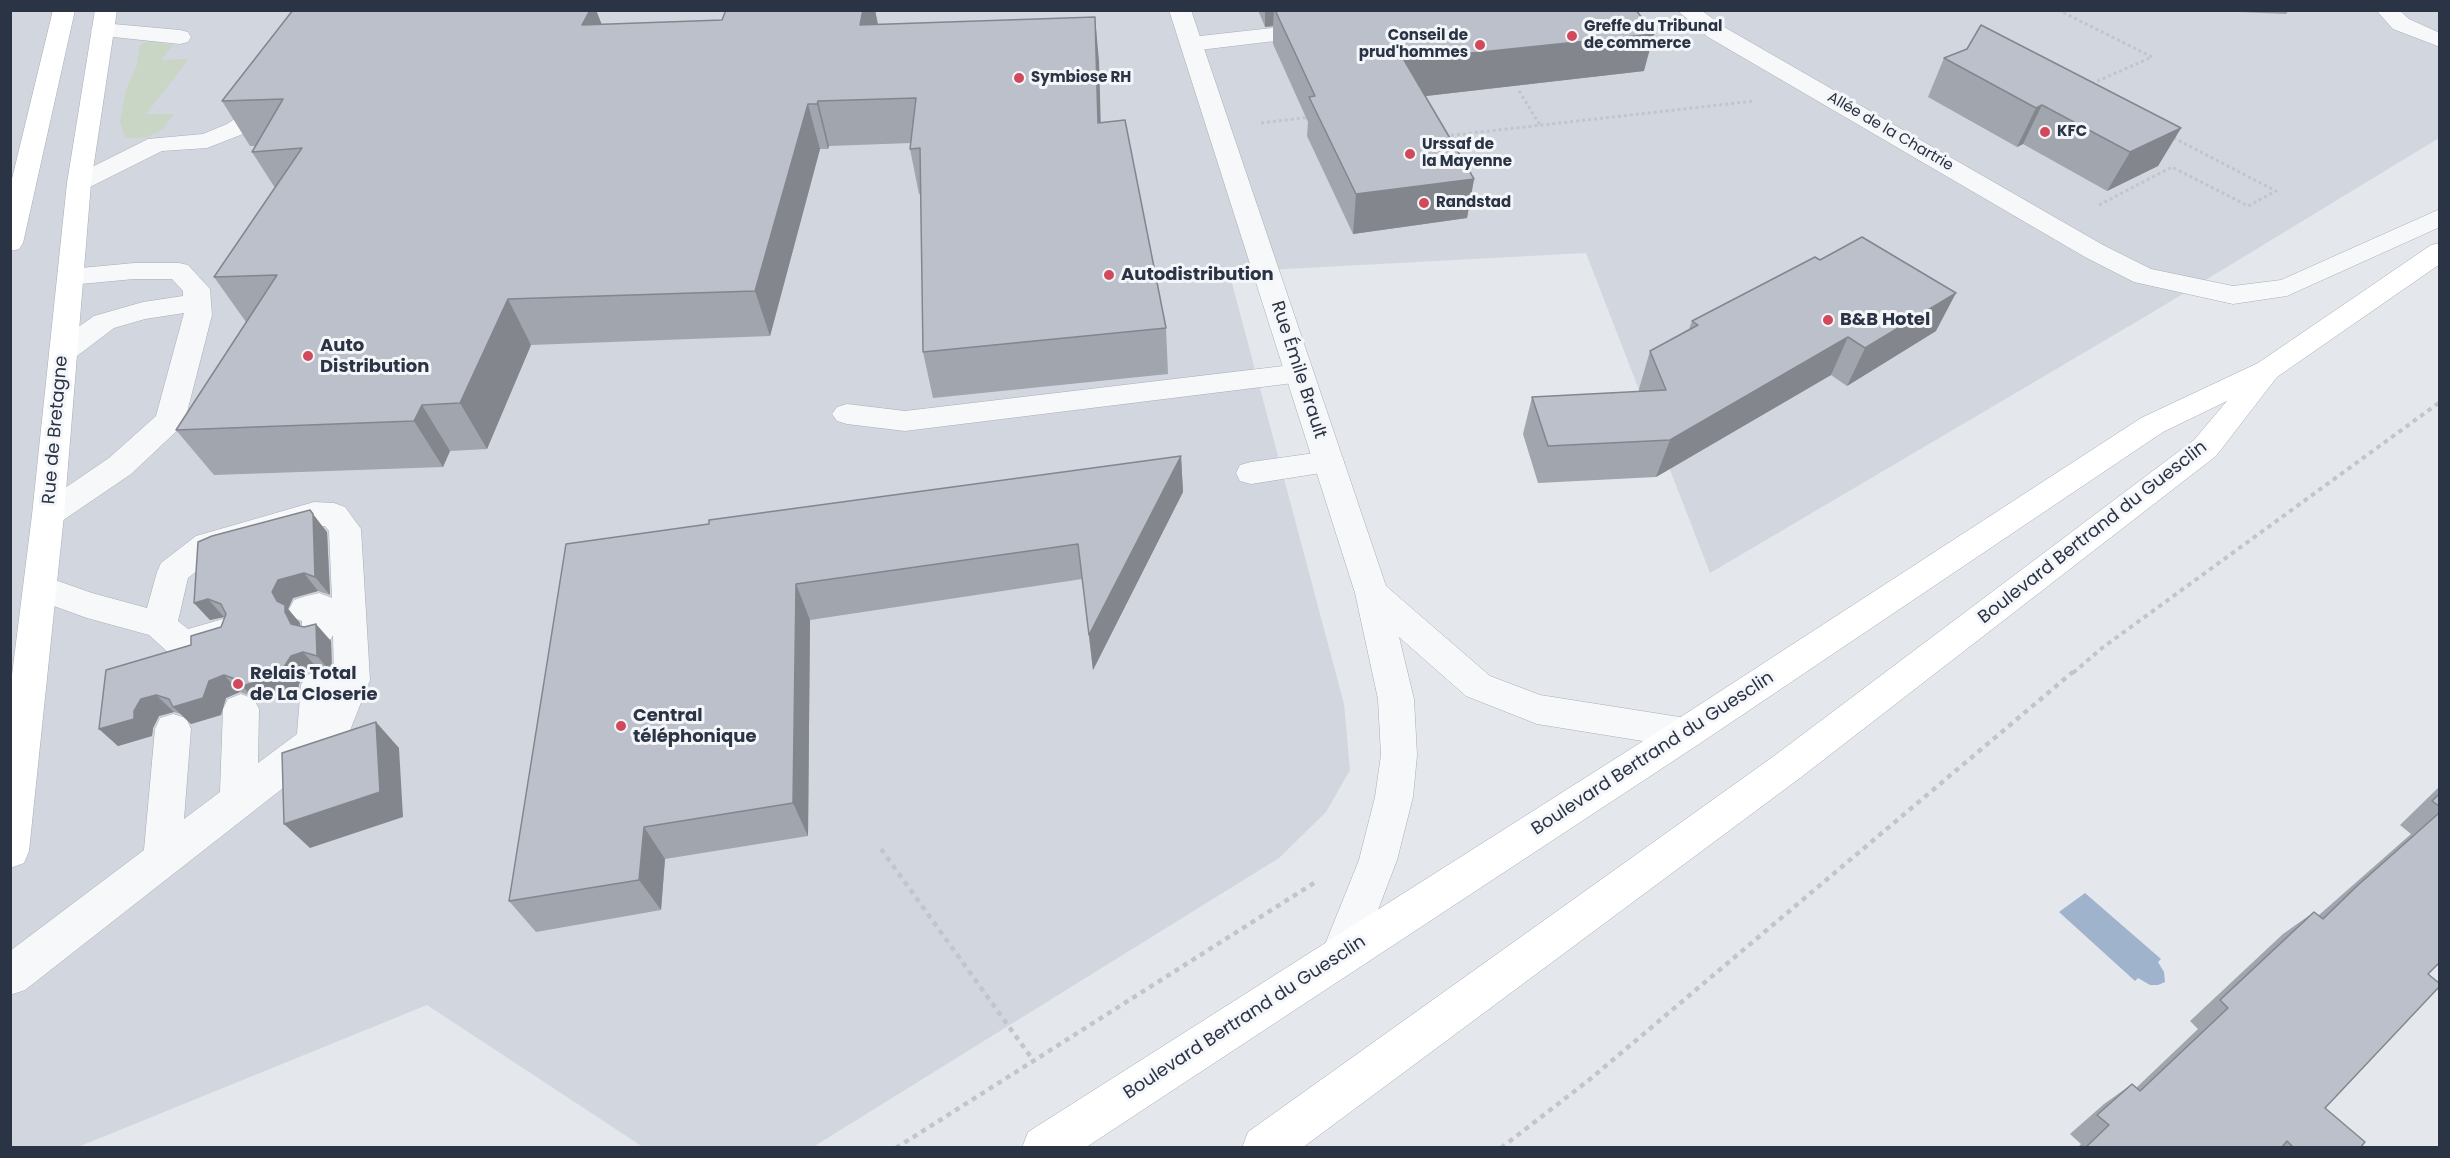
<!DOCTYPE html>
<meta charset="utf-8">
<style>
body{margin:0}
#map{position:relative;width:2450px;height:1158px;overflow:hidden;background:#e4e7ec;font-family:Poppins,sans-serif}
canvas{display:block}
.frame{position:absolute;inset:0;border:12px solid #2b3445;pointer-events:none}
</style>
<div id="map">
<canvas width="2450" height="1158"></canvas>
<div class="frame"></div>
</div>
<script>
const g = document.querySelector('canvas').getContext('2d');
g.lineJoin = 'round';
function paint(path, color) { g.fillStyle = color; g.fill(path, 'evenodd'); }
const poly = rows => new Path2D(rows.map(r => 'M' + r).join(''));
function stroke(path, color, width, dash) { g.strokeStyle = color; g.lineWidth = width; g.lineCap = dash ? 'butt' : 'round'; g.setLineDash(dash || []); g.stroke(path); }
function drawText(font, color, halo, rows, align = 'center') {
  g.font = font + ' Poppins,sans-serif'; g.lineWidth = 6; g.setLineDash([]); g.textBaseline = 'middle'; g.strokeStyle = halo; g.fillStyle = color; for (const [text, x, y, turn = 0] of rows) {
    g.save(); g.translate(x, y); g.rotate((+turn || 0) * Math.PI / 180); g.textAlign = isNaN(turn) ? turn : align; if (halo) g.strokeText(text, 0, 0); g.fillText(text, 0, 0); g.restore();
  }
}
paint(poly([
 [10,11,2439,11,2439,138,2153,312,1710,573,1586,253,1229,272,1344,704,1350,770,1326,812,1279,858,813,1147,643,1147,427,1005,78,1147,11,1147]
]), '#d2d6de');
paint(poly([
 [148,41,173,45,161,60,189,59,146,114,174,114,163,129,146,138,125,138,120,121,126,90,136,68,140,45]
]), '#c9d6c5');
paint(poly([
 [2085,893,2161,959,2158,962,2164,972,2165,982,2158,985,2150,985,2138,978,2135,981,2059,912]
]), '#9fb4cc');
const service = poly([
 [1677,10,1701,10,1724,27,2103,245,2151,269,2233,286,2281,280,2440,209,2440,227,2287,296,2233,304,2134,282,2085,257,1708,37,1677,10],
 [102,23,180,30,188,32,191,37,188,42,180,44,94,35,91,30,94,25,102,23],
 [1317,23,1325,25,1328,30,1325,35,1191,51,1183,49,1180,44,1183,39,1191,37,1317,23],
 [270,89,278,91,282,96,264,120,243,134,207,148,162,151,88,188,79,190,70,188,67,183,70,178,148,139,203,134,227,124,248,110,262,91,270,89],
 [134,263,179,263,188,265,210,289,212,315,185,420,181,427,131,474,59,523,48,527,37,523,32,515,37,507,109,458,156,416,184,313,145,319,114,328,73,359,63,361,53,359,49,352,53,345,94,316,143,302,183,296,183,291,172,279,134,279,70,285,61,283,57,277,61,271,70,269,134,263],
 [1300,364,1310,367,1314,374,1310,381,905,431,847,424,837,421,832,414,837,407,847,404,905,411,1300,364],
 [1329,451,1340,454,1344,462,1340,470,1251,484,1240,481,1236,473,1240,465,1251,462,1329,451],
 [314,502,334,503,345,507,361,529,370,680,347,738,25,990,10,995,10,951,144,850,155,729,160,718,173,714,186,718,191,729,184,819,220,792,223,709,228,699,241,694,254,699,259,709,258,763,297,734,301,685,307,675,319,671,331,675,334,680,333,635,331,639,319,642,307,639,302,629,302,621,294,618,289,609,294,600,306,596,319,593,332,598,329,531,325,526,314,526,218,554,188,578,178,621,188,629,223,619,235,623,240,633,235,643,182,658,170,654,149,635,87,618,29,597,24,588,29,579,41,575,92,593,147,608,157,572,161,563,196,536,314,502]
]);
const minor = poly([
 [1169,10,1191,10,1386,586,1490,676,1540,695,1686,718,1699,722,1704,733,1699,744,1686,748,1537,724,1466,696,1399,637,1414,699,1417,755,1413,797,1397,860,1360,957,1354,971,1340,976,1326,971,1320,957,1359,860,1375,797,1381,755,1378,699,1355,593,1169,10]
]);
const tertiary = poly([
 [2376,10,2399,10,2409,19,2440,33,2440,47,2393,29,2376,10]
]);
const secondary = poly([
 [53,10,75,10,23,243,19,249,10,251,10,187,53,10],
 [95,10,117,10,91,183,64,515,29,851,24,863,10,868,10,691,32,515,67,183,95,10]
]);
const primary = poly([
 [2440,243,2440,264,2277,377,2216,456,1800,778,1302,1148,1242,1148,1248,1132,1774,756,2194,440,2227,401,2163,432,1699,744,1085,1148,1022,1148,1028,1132,1673,722,2141,418,2258,363,2431,245,2440,243]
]);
stroke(service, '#a9aeb7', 1);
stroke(minor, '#a9aeb7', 1);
stroke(tertiary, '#a9aeb7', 1);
stroke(secondary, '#a9aeb7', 1);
stroke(primary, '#a3abb8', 1);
stroke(poly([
 [2058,10,2152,57,2091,84],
 [1519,91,1540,125],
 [1261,123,1311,117],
 [1445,136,1754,101],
 [2099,205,2172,167,2248,206,2276,191,2172,137]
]), '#c2c5cb', 3, [3, 3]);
stroke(poly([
 [2073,673,2102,648,2440,402]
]), '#c2c5cb', 4, [4.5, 4.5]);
stroke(poly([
 [881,849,1033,1060],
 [896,1148,1314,883],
 [1501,1148,1589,1080,2074,671]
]), '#c2c5cb', 4.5, [5, 5]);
paint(service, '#f7f8fa');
paint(minor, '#f7f8fa');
paint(tertiary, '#f7f8fa');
paint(secondary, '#fff');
paint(primary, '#fff');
paint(poly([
 [293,10,596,10,602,25,722,20,726,10,875,10,878,24,1099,61,1100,122,1166,328,1168,374,933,398,923,352,921,194,919,194,910,149,911,143,829,146,828,149,820,149,770,336,531,345,487,449,450,451,443,467,214,475,176,430,246,322,214,277,275,188,252,152,256,146,250,146,222,101],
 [1258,10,1636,10,1644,71,1425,96,1474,179,1467,218,1353,234,1307,136,1308,122,1273,44,1273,26,1265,27],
 [2192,10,2289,10,2286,14],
 [1944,58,2181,128,2158,166,2107,191,2023,144,2017,147,1928,97],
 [1692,321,1936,331,1847,386,1831,375,1656,477,1538,483,1523,434,1532,397,1639,392,1639,389,1650,351,1689,329],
 [1181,456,1183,492,1093,670,1082,579,810,620,808,836,665,859,661,910,536,932,509,901,709,524],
 [327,532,330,595,318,591,293,598,288,609,300,623,300,626,331,641,332,673,318,669,306,673,299,684,298,692,259,703,251,696,240,692,226,698,221,715,191,724,181,714,174,712,159,716,153,728,152,736,118,746,99,729,191,645,221,627,225,617,210,620,194,603],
 [2439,787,2439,963,2428,974,2325,1108,2360,1148,2077,1148,2081,1144,2070,1134,2104,1104,2132,1084,2136,1088,2198,1029,2190,1021,2283,934,2314,912,2319,915,2411,834,2400,825]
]), '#a1a5ae');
paint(poly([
 [590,10,596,10,610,46,582,25],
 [861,10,875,10,878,25,860,25],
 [1265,10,1274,10,1273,26,1265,27],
 [1095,17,1099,61,1102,167,1098,123],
 [1654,34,1644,71,1400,99,1404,60],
 [818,101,829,146,828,149,817,104],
 [808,104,820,149,770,336,755,291],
 [2042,105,2023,144,2017,147,2036,108],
 [2181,128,2158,166,2107,191,2130,152],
 [1474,179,1467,218,1353,234,1356,194],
 [1956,293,1936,331,1847,386,1865,348],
 [508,299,531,345,487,449,460,403],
 [1848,337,1831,375,1656,477,1670,440],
 [422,405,450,451,443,467,414,421],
 [1181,456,1183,492,1093,670,1089,635],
 [313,514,327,532,330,595,315,577],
 [304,573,318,591,293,598,288,609,300,623,300,630,291,624,272,592,278,580],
 [796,584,810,620,808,836,793,803],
 [208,599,224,617,210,620,194,603],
 [316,624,331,641,332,673,317,656],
 [303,652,318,669,306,673,299,684,298,692,259,703,242,686,284,667,291,656],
 [224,675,240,692,226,698,221,715,191,724,173,707,209,681],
 [156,695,174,712,159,716,153,728,152,736,118,746,99,729,134,711,141,699],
 [376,722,399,748,403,817,310,848,284,824],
 [644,827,665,859,661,910,639,880]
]), '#83868d');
const building = poly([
 [293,10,590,10,582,25,722,20,726,10,863,10,860,25,1095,17,1098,123,1125,120,1166,328,923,352,920,148,910,149,916,98,818,101,817,104,808,104,755,291,508,299,460,403,422,405,414,421,176,430,277,275,214,277,302,148,252,152,283,99,222,101,293,10],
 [1275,10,1636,10,1654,34,1404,60,1474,179,1356,194,1309,97,1315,96,1275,10],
 [1981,25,2181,128,2130,152,2042,105,2036,108,1944,58,1967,49,1981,25],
 [1862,237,1956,293,1865,348,1848,337,1670,440,1548,446,1532,397,1666,390,1650,351,1698,325,1692,321,1815,257,1820,260,1862,237],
 [1181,456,1089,635,1078,544,796,584,793,803,644,827,639,880,509,901,566,544,709,524,709,520,1181,456],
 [310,510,313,514,315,577,304,573,278,580,272,592,277,601,285,605,285,612,291,624,304,627,316,624,317,656,303,652,291,656,284,667,283,674,242,686,238,680,224,675,209,681,203,698,173,707,169,699,156,695,141,699,134,711,134,719,99,729,106,670,191,645,191,636,221,627,226,614,221,604,208,599,194,603,198,542,212,536,310,510],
 [376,722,380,792,284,824,282,753,376,722],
 [2439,794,2439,806,2432,801,2439,794],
 [2439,813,2439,963,2428,974,2439,983,2439,987,2325,1108,2365,1142,2360,1148,2294,1148,2287,1141,2281,1148,2085,1148,2109,1125,2097,1115,2132,1084,2140,1091,2228,1008,2220,1000,2314,912,2323,919,2357,886,2439,813]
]);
paint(building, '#bbc0ca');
stroke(building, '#83868d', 1.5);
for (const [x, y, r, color] of [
 [1572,36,6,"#d1495b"],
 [1480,45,6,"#d1495b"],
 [1019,78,6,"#d1495b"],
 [2045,132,6,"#d1495b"],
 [1410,154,6,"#d1495b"],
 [1424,203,6,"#d1495b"],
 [1109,275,6,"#d1495b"],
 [1828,320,6,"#d1495b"],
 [308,356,6,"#d1495b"],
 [238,684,6,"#d1495b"],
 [621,726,6,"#d1495b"]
]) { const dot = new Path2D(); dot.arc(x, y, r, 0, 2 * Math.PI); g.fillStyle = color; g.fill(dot); stroke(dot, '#f4f6f9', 2); }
drawText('bold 15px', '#2b3445', '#f4f6f9', [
 ["Greffe du Tribunal",1584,27],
 ["de commerce",1584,44],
 ["Conseil de",1468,36,"right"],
 ["prud'hommes",1468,53,"right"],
 ["Symbiose RH",1031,78],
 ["KFC",2057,132],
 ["Urssaf de",1422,145],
 ["la Mayenne",1422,162],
 ["Randstad",1436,203]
], 'left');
drawText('15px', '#2b3445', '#f4f6f9', [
 ["Allée de la Chartrie",1890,132,30]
]);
drawText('bold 18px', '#2b3445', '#f4f6f9', [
 ["Autodistribution",1121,275],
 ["B&B Hotel",1840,320],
 ["Auto",320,346],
 ["Distribution",320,367],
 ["Relais Total",250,674],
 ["de La Closerie",250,695],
 ["Central",633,716],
 ["téléphonique",633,737]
], 'left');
drawText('18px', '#2b3445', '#f4f6f9', [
 ["Rue Émile Brault",1298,370,72],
 ["Rue de Bretagne",56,430,-85],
 ["Boulevard Bertrand du Guesclin",2093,533,-38],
 ["Boulevard Bertrand du Guesclin",1653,754,-33],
 ["Boulevard Bertrand du Guesclin",1245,1018,-33]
]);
</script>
